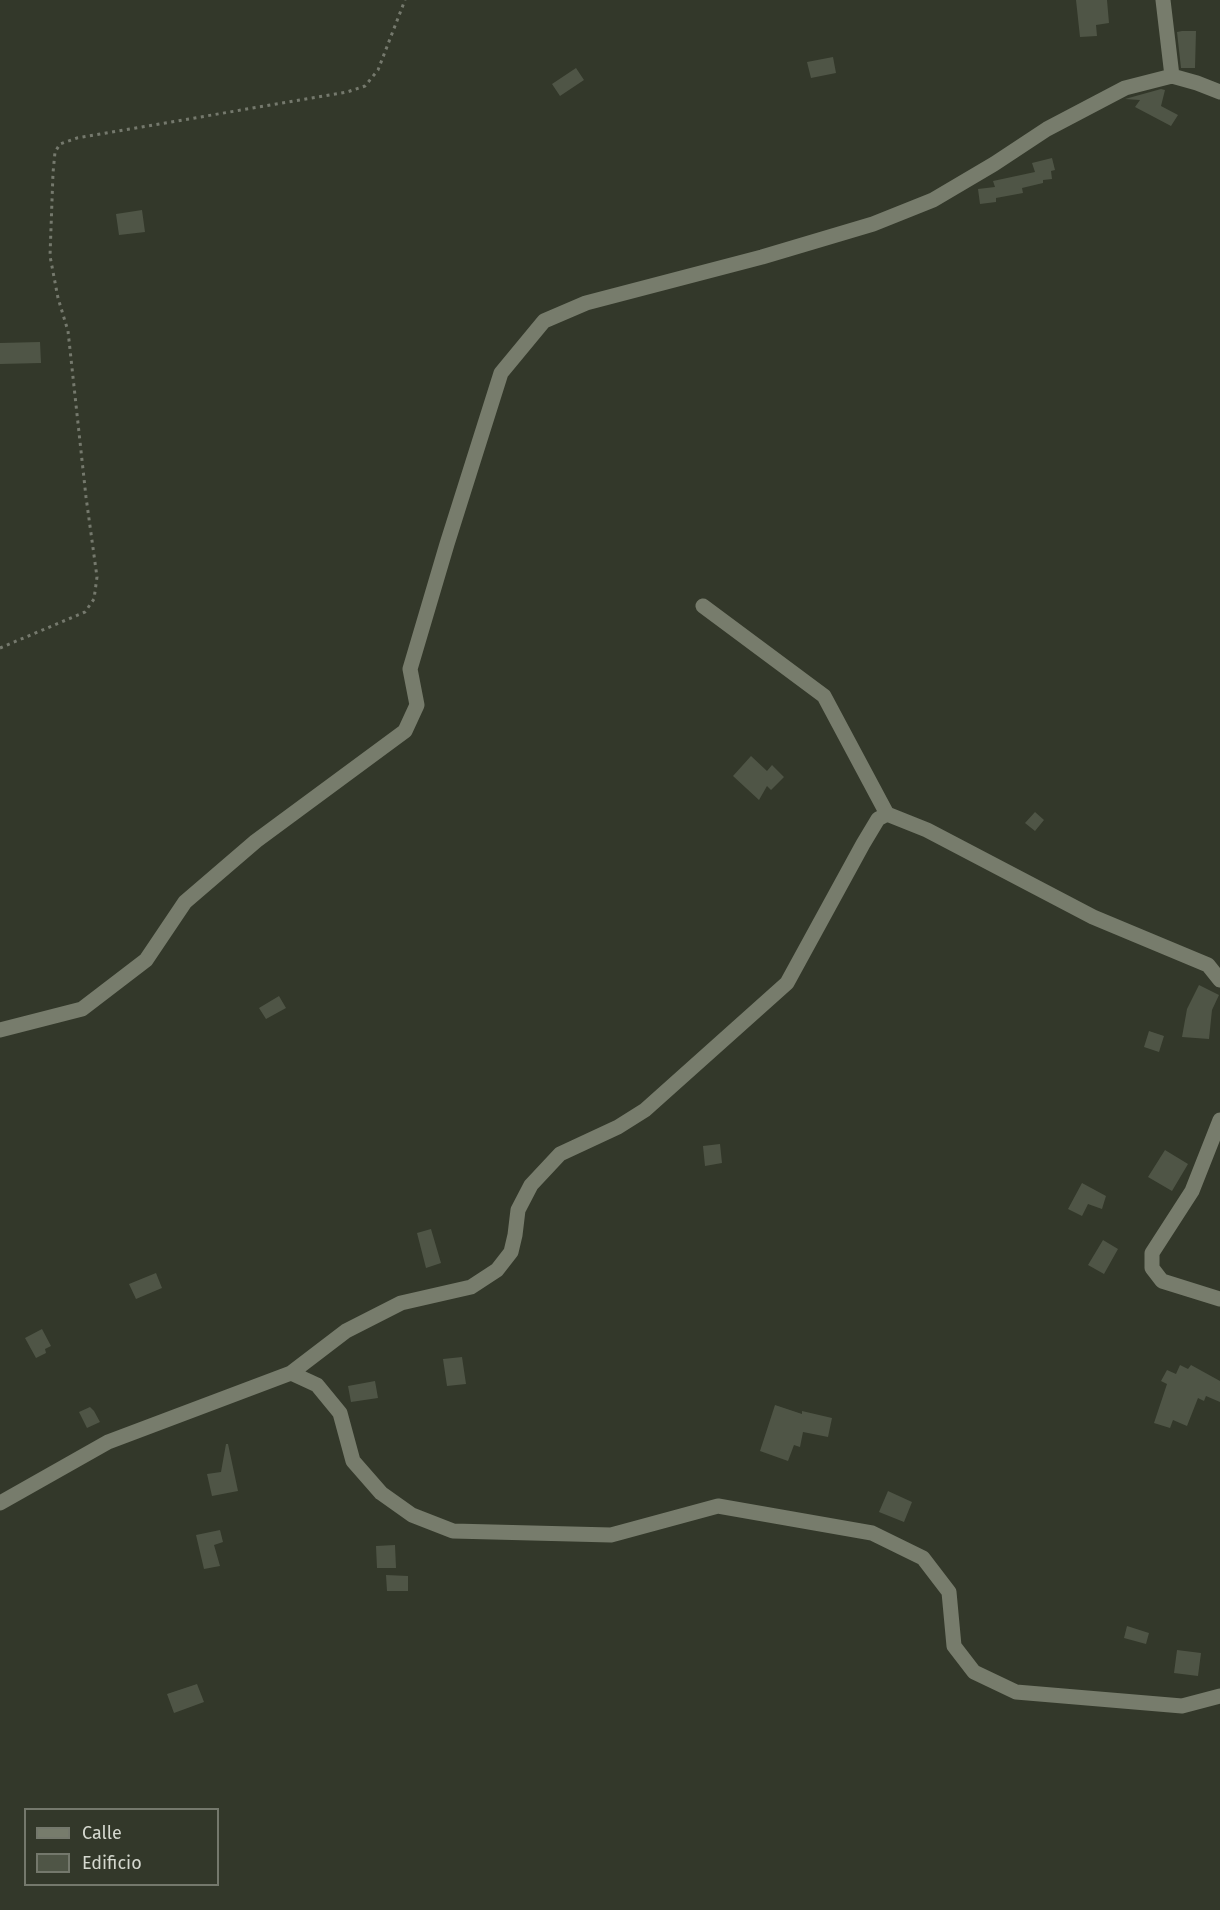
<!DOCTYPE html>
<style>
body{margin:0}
#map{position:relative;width:1220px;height:1910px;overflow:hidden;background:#33382a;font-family:"Fira Sans",sans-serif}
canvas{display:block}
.legend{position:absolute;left:24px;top:1808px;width:195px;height:78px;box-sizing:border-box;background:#33382a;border:2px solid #74786c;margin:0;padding:8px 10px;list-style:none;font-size:18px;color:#d5d8cf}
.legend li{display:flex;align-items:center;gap:12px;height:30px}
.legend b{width:30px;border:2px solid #74786c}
</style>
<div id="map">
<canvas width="1220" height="1910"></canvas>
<ul class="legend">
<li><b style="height:8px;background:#777c6c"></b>Calle</li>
<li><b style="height:16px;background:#4f5546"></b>Edificio</li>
</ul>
</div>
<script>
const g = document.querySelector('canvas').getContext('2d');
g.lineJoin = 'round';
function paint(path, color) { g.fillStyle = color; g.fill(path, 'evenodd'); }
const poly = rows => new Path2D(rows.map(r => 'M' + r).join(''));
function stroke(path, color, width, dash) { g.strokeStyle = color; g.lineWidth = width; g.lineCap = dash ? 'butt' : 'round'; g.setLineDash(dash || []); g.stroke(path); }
paint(poly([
 [1076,0,1107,0,1109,23,1096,25,1097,36,1080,37],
 [1182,31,1196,31,1195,68,1181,68,1177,32],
 [833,57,836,73,811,78,807,62],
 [576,68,584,80,560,96,552,84],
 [1161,89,1165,90,1161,106,1178,115,1171,126,1135,107,1140,100,1125,99],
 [1052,158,1055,170,1051,171,1052,179,1043,180,1043,183,1022,188,1023,193,996,198,996,202,980,204,978,189,995,187,993,181,1035,172,1032,163],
 [142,210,145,232,119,235,116,214],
 [40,342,41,363,0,364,0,343],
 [751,756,767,771,772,765,784,777,771,790,767,786,759,800,733,776],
 [1035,812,1044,820,1035,831,1025,823],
 [1199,985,1219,995,1212,1010,1209,1039,1182,1037,1187,1009],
 [279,996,286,1008,266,1019,259,1008],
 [1149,1031,1164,1036,1159,1052,1144,1047],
 [720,1144,722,1163,705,1166,703,1146],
 [1165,1150,1188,1164,1172,1191,1148,1177],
 [1082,1183,1106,1196,1102,1209,1088,1204,1082,1216,1068,1209],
 [431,1229,441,1263,426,1268,417,1233],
 [1103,1240,1118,1249,1104,1274,1088,1265],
 [156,1273,162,1288,136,1299,129,1284],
 [42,1329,51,1346,45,1349,46,1353,36,1358,25,1338],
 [462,1357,466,1384,447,1386,443,1359],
 [1180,1365,1188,1369,1191,1365,1220,1381,1220,1402,1206,1396,1204,1401,1198,1398,1187,1426,1173,1420,1170,1428,1154,1423,1167,1384,1161,1381,1167,1370,1176,1374],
 [375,1381,378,1398,351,1402,348,1386],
 [775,1405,802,1414,802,1411,832,1418,828,1437,803,1432,800,1447,794,1445,788,1461,760,1451],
 [90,1407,94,1411,100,1422,87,1428,79,1412],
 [226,1444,228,1444,238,1491,212,1496,207,1474,221,1472],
 [888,1491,912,1502,904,1522,879,1512],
 [220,1530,223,1542,214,1545,220,1566,204,1569,196,1535],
 [395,1545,396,1568,377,1568,376,1546],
 [386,1575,408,1576,408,1591,387,1591],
 [1127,1626,1149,1633,1146,1644,1124,1638],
 [1177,1650,1201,1653,1198,1676,1174,1673],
 [197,1684,204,1702,174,1713,167,1694]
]), '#4f5546');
stroke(poly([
 [0,648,85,612,94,599,97,577,86,497,68,331,58,298,50,256,53,173,55,152,60,144,77,138,347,92,365,86,378,70,405,0]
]), '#75796d', 3, [3, 4.5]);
stroke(poly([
 [1163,0,1172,76],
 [703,606,824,696,887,814],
 [0,1030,82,1009,146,960,185,902,256,841,405,731,417,705,410,669,447,544,501,373,544,321,586,303,762,257,873,224,933,200,994,164,1047,129,1125,88,1172,76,1197,83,1220,92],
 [1220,1120,1192,1191,1152,1253,1152,1268,1162,1281,1220,1299],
 [291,1373,317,1385,340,1413,353,1461,381,1493,412,1515,453,1531,611,1535,718,1506,872,1533,923,1558,949,1592,954,1646,974,1672,1016,1692,1182,1706,1220,1696],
 [0,1503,108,1442,291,1373,346,1331,401,1303,471,1287,497,1270,511,1252,515,1235,518,1210,531,1185,560,1154,618,1127,645,1110,787,983,863,844,878,819,887,814,927,830,1093,917,1208,965,1220,980]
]), '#777c6c', 15);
</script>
